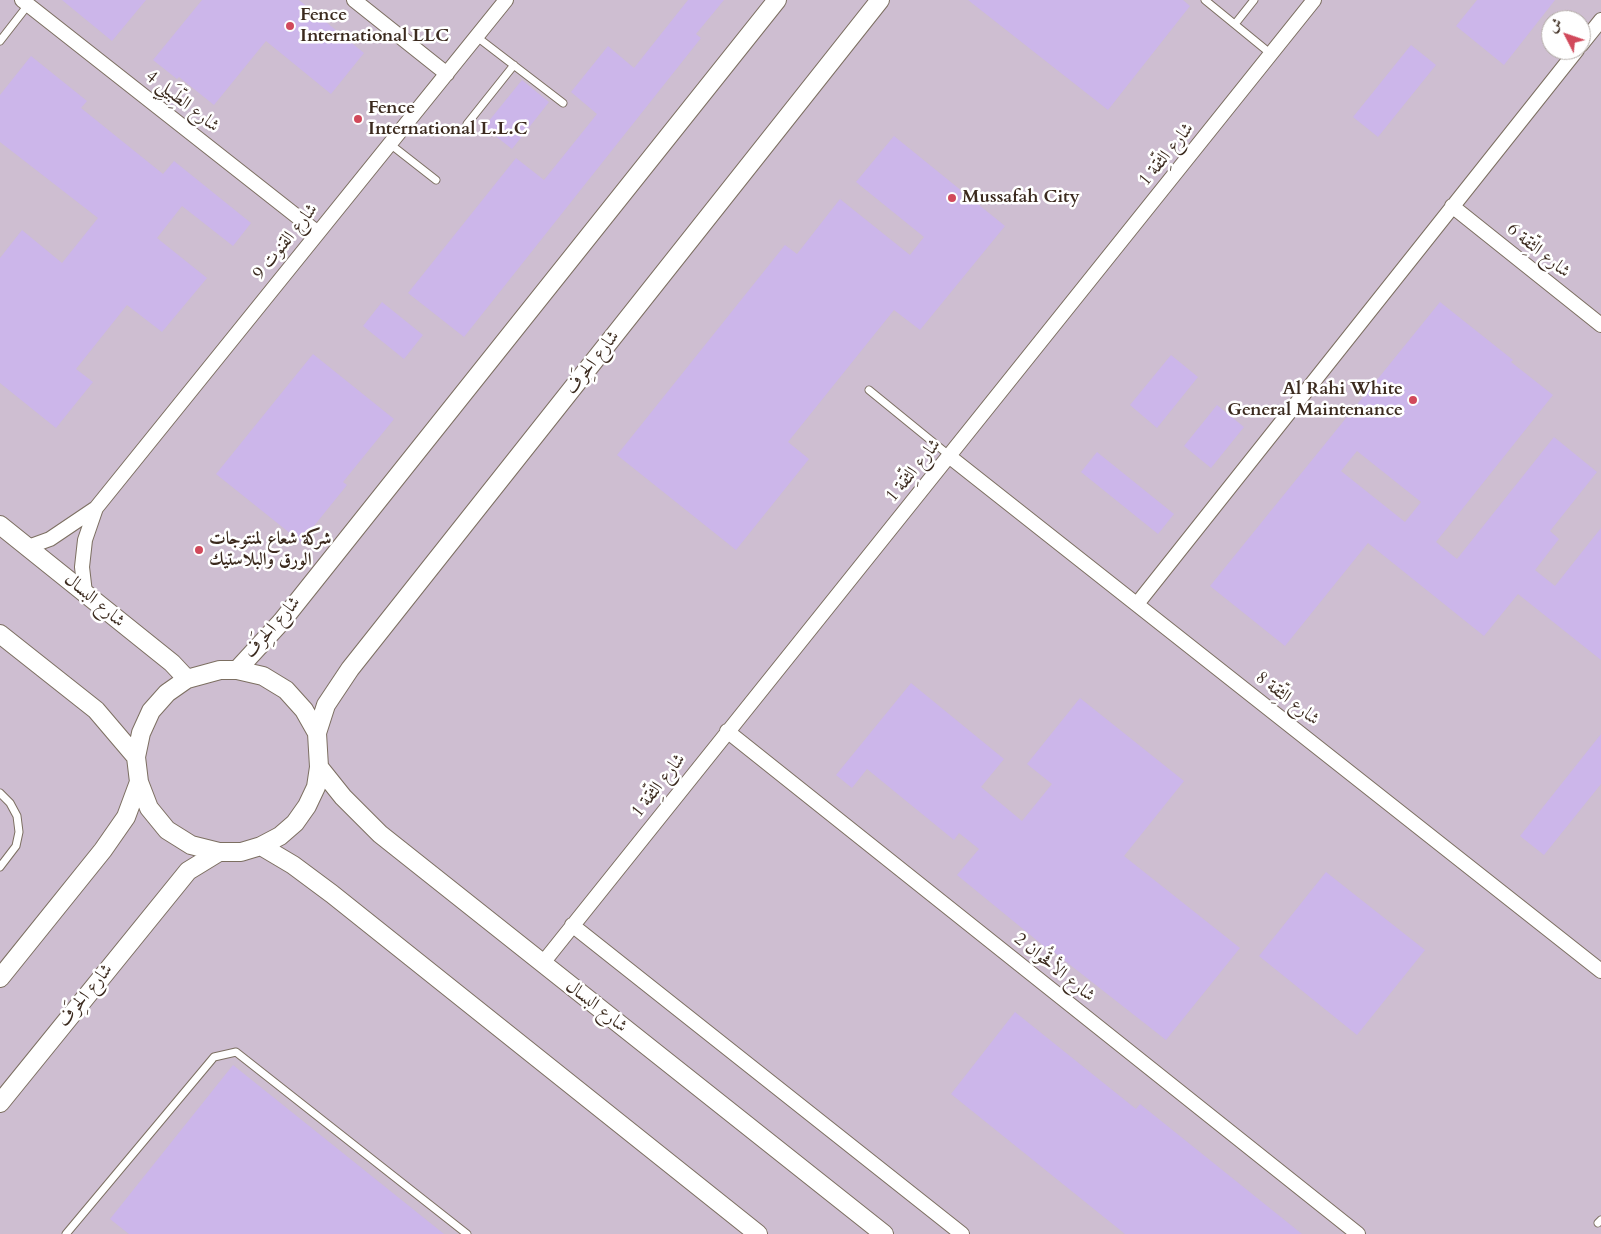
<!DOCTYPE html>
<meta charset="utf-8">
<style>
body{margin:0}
#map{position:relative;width:1601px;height:1234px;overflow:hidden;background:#f4efdd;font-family:Cardo,Amiri,serif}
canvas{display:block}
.north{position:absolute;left:1541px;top:10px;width:50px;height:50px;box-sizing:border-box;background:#fff;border:1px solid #b1aaa5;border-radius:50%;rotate:311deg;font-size:14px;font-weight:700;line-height:20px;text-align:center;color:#3b2a1e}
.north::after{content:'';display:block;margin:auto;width:18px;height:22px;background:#d1495b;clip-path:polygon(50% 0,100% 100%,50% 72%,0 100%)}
</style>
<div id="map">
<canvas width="1601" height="1234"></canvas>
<div class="north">ش</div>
</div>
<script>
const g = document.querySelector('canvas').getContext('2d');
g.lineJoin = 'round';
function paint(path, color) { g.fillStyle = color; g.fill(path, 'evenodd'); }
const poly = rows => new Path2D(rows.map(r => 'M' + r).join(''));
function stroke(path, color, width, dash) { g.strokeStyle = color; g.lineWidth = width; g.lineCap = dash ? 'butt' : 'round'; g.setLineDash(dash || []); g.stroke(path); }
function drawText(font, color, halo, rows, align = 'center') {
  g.font = font + ' Cardo,Amiri,serif'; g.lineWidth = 5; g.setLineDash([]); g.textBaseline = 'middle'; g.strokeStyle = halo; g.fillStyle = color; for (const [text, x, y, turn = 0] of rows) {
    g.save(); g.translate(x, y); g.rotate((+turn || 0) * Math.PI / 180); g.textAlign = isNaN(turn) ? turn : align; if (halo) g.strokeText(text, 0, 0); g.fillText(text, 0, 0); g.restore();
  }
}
paint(poly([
 [0,0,1601,0,1601,1234,0,1234],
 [1551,20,1581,20,1581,50,1551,50]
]), '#cebed1');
paint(poly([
 [62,0,146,0,112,41],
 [202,0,299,0,364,53,331,94,266,41,214,105,179,77,177,79,153,60],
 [688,0,724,0,696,34,701,38,464,337,408,293,516,158,544,180,597,114,571,92,608,46,634,68],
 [968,0,1183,0,1190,6,1108,110],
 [1477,0,1555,0,1504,65,1456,26],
 [1411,45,1436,65,1378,137,1353,117],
 [31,56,87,101,81,108,163,174,174,161,251,223,233,246,182,206,157,238,207,278,162,332,127,305,76,369,93,382,56,428,0,383,0,258,22,230,62,263,98,218,0,142,0,95],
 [522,80,549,102,512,149,484,127],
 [894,136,1005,226,920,330,894,310,788,442,809,459,736,550,617,455,785,245,797,254,840,199,910,255,924,237,856,182],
 [382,302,423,335,404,359,363,326],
 [1440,302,1513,360,1511,362,1553,395,1436,542,1457,559,1554,437,1597,472,1550,531,1559,539,1535,570,1555,586,1601,528,1601,660,1518,594,1484,636,1368,543,1285,646,1210,586],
 [1357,451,1421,502,1405,522,1341,471],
 [313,354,394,419,343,482,347,485,301,542,216,474],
 [1171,355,1198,377,1157,428,1130,405],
 [1217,405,1244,427,1211,468,1184,446],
 [1097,452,1174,514,1158,534,1081,472],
 [911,683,1004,759,981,787,1022,821,1052,784,1027,764,1080,698,1184,781,1124,856,1240,948,1166,1040,1046,946,1045,947,957,875,979,849,959,833,954,840,867,769,852,788,836,775],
 [1601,734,1601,784,1544,855,1520,836],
 [1326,872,1425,950,1357,1035,1259,956],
 [1015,1012,1136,1109,1140,1104,1302,1234,1125,1234,951,1094],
 [233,1065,444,1234,129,1234,110,1219]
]), '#ccb6ea');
const service = poly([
 [1205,0,1271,54],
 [1235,24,1254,0],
 [477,37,563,103],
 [0,41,28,5],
 [467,124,514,65],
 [390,144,436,180],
 [869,390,950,456],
 [0,793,10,803,17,816,19,832,16,846,0,867],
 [1598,1223,1601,1220],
 [66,1234,214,1057,236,1052,467,1234]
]);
const minor = poly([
 [22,0,318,233],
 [354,0,447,74],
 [1581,45,1601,20],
 [1452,206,1601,325],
 [950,457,1601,971],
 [28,547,50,539,96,508,506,0],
 [85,593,82,567,85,540,96,508],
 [1137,604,1577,50],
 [727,731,1358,1234],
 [572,925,962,1234],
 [542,964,1314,0]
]);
const tertiary = poly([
 [0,525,172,663,187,679],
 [0,634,96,710,136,757],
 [237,670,282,621,777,0],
 [317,733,326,705,350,669,880,0],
 [319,767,343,797,380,834,884,1234],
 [261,846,293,865,332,894,758,1234],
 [0,978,103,850,126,817,139,782,136,757,141,733,151,711,167,693,187,679,220,670,237,670,263,676,286,690,304,710,317,733,319,767,316,787,307,806,295,823,280,836,261,846,241,852,219,852,191,845,167,830,149,808,139,782],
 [0,1103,188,871,219,852]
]);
stroke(service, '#7c6f61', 9);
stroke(minor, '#7c6f61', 16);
stroke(tertiary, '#7c6f61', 20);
stroke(service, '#fff', 7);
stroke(minor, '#fff', 14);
stroke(tertiary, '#fff', 18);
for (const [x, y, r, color] of [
 [290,26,5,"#d1495b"],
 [358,119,5,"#d1495b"],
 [952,198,5,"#d1495b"],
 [1413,400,5,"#d1495b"],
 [199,550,5,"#d1495b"]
]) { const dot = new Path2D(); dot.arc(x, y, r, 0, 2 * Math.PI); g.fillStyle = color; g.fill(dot); stroke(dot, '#fff', 2); }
drawText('bold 18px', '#3b2a1e', '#fff', [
 ["Fence",300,16],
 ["International LLC",300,37],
 ["Fence",368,109],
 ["International L.L.C",368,130],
 ["Mussafah City",962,198],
 ["Al Rahi White",1403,390,"right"],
 ["General Maintenance",1403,411,"right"],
 ["شركة شعاع لمنتوجات",209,540],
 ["الورق والبلاستيك",209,561]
], 'left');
drawText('18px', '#3b2a1e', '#fff', [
 ["شارع الطِّبَيلِي 4",182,102,38],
 ["شارع الثِّقة 1",1167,155,-51],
 ["شارع القنوت 9",286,242,-51],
 ["شارع الثِّقة 6",1538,251,39],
 ["شارع الحِرَف",593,363,-52],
 ["شارع الثِّقة 1",914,471,-51],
 ["شارع البسال",94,601,40],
 ["شارع الحِرَف",273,628,-49],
 ["شارع الثِّقة 8",1287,699,38],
 ["شارع الثِّقة 1",659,786,-52],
 ["شارع الأقحُوان 2",1054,968,39],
 ["شارع الحِرَف",86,996,-51],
 ["شارع البسال",596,1007,38]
]);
</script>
